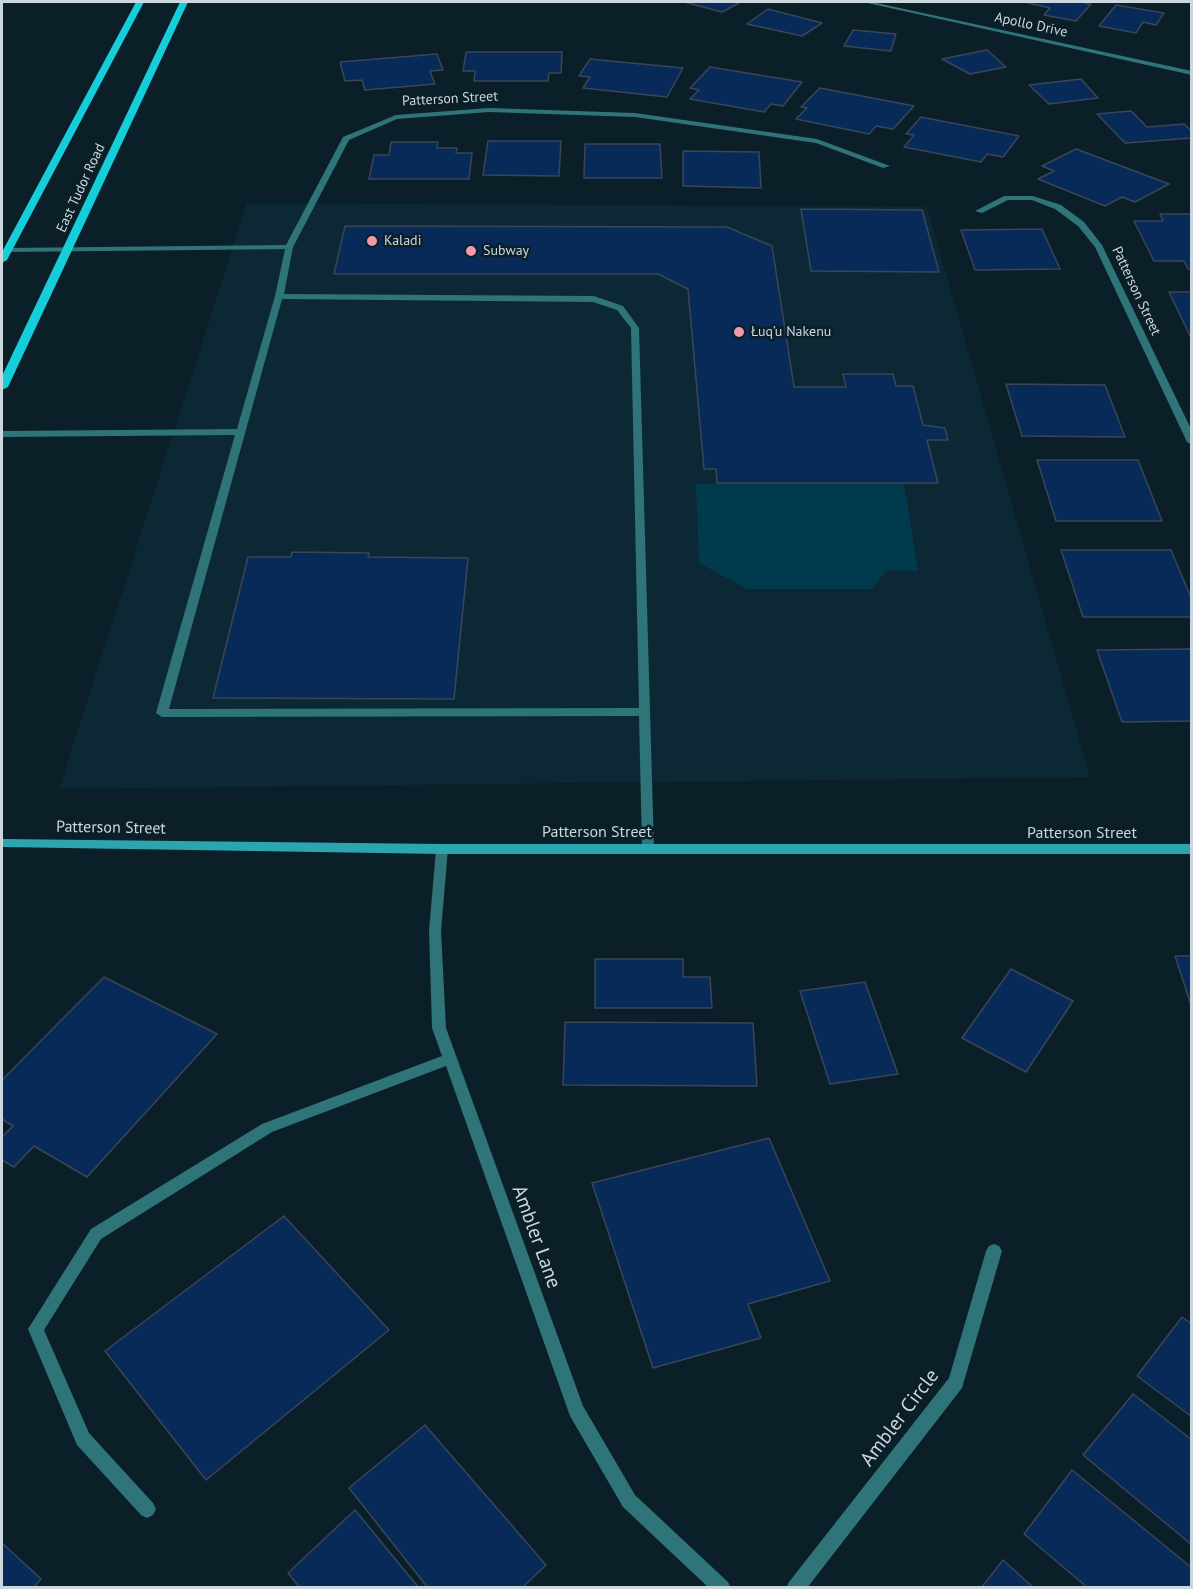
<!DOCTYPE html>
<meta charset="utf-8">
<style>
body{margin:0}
#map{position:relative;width:1193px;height:1589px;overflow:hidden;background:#0b1f28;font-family:"PT Sans",sans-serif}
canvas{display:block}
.frame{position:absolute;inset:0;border:3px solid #cbd7dd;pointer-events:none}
</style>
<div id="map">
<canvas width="1193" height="1589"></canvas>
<div class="frame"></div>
</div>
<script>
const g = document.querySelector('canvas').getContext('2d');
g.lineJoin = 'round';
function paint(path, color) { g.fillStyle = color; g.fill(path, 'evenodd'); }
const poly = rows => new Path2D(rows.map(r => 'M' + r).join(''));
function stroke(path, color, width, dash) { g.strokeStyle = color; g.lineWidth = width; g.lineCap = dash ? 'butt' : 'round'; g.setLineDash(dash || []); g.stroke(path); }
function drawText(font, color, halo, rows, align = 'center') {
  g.font = font + ' "PT Sans",sans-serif'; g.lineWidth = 5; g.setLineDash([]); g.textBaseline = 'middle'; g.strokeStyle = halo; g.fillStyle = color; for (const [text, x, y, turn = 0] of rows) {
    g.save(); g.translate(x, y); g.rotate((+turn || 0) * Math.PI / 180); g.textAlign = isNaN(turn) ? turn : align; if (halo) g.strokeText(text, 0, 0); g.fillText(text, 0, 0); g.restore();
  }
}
paint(poly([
 [247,203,927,207,1090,777,59,789]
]), '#0c2835');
paint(poly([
 [904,483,918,571,887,570,872,589,747,589,699,563,696,484]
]), '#01394d');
const building = poly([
 [684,2,741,2,722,12,684,2],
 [1024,2,1080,2,1091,4,1076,21,1044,15,1050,8,1024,2],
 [1116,5,1164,13,1156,25,1143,22,1136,33,1099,26,1116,5],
 [768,9,822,23,802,36,747,24,768,9],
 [853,30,896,34,891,51,844,46,853,30],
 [987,50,1006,67,970,74,942,59,987,50],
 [466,52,562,52,561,73,549,73,548,81,474,81,475,71,463,71,466,52],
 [437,54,443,70,430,71,435,84,365,90,362,80,345,81,340,62,437,54],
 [590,59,683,68,667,97,583,88,590,77,579,76,590,59],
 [710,67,802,82,783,106,771,104,764,112,690,99,699,90,690,88,710,67],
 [1081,79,1098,98,1049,104,1029,85,1081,79],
 [820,88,914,106,893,129,876,126,869,134,796,119,807,108,801,107,820,88],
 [1131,111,1147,127,1184,124,1192,131,1192,138,1125,143,1097,114,1131,111],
 [921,117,1019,136,1003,157,987,154,981,162,904,147,914,135,906,134,921,117],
 [488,141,561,141,559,176,483,175,488,141],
 [391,142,438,142,437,148,457,148,456,153,472,153,469,179,369,179,374,155,389,155,391,142],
 [585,144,660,144,662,178,584,178,585,144],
 [1076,149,1169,184,1135,202,1122,197,1105,206,1038,179,1054,171,1042,166,1076,149],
 [683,151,759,152,761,188,683,186,683,151],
 [801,209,922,210,939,272,811,271,801,209],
 [1160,214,1192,214,1192,269,1188,269,1184,261,1154,261,1134,221,1163,221,1160,214],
 [345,226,727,227,772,246,794,387,846,387,843,374,893,374,896,386,913,386,923,425,945,428,948,440,927,440,938,483,717,483,716,469,704,469,688,289,658,274,334,274,345,226],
 [1042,229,1060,269,975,270,961,230,1042,229],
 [1169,292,1192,292,1192,338,1191,338,1169,292],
 [1006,384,1105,385,1125,437,1022,436,1006,384],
 [1037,460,1138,460,1162,521,1056,521,1037,460],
 [1061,550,1171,550,1192,600,1192,617,1083,617,1061,550],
 [292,552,369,553,368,557,468,558,454,699,213,698,248,557,291,557,292,552],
 [1192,649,1192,721,1122,722,1097,650,1192,649],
 [1175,956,1192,956,1192,1008,1175,956],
 [595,959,683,959,683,977,710,977,712,1008,595,1008,595,959],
 [1011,969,1073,1001,1026,1072,962,1038,1011,969],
 [104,977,217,1034,87,1177,34,1146,14,1167,2,1160,2,1137,13,1126,2,1119,2,1080,104,977],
 [865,982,898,1074,830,1084,800,991,865,982],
 [565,1022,753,1023,757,1086,563,1085,565,1022],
 [769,1138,830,1281,748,1304,761,1338,653,1368,592,1183,769,1138],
 [284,1216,389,1330,206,1480,105,1351,284,1216],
 [1182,1317,1192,1324,1192,1417,1137,1376,1182,1317],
 [1133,1394,1192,1440,1192,1545,1083,1455,1133,1394],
 [425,1425,546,1565,522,1588,428,1588,349,1488,425,1425],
 [1072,1470,1192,1568,1192,1588,1088,1588,1024,1534,1072,1470],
 [355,1510,419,1588,300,1588,288,1573,355,1510],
 [2,1543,41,1579,33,1588,2,1588,2,1543],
 [1003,1560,1034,1588,981,1588,1003,1560]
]);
paint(building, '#082a59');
stroke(building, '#3a4656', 1.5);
paint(poly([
 [286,245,293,247,284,294,594,296,623,306,639,328,654,849,652,852,648,854,644,852,642,849,639,716,162,717,156,713,235,435,2,437,2,431,237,429,275,296,286,245],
 [282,299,593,302,617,310,631,328,639,708,169,709,282,299]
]), '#2f7479');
paint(poly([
 [863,2,872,2,1192,71,1192,75,863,2],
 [489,108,635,113,817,139,890,166,883,168,816,143,635,117,489,112,397,119,349,140,292,249,7,252,3,250,7,248,286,245,343,137,396,115,489,108],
 [1004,196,1033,196,1061,205,1084,222,1102,245,1192,431,1192,445,1187,442,1095,247,1078,226,1055,209,1032,200,1008,200,982,213,975,211,1004,196],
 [442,844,446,846,448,849,441,931,446,1028,583,1406,635,1495,728,1582,731,1588,709,1588,623,1507,570,1416,446,1066,272,1132,101,1239,44,1330,89,1433,153,1503,156,1509,153,1515,147,1518,141,1515,77,1445,28,1329,91,1229,262,1124,442,1056,432,1028,429,931,436,849,438,846,442,844],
 [994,1244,999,1246,1002,1251,962,1388,807,1588,786,1588,789,1582,949,1378,986,1251,989,1246,994,1244]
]), '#2f7479');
paint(poly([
 [2,839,442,844,1192,844,1192,854,442,854,2,847,2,839]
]), '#2ba6b0');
paint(poly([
 [136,2,144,2,7,260,2,263,2,252,136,2],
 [180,2,188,2,8,387,2,390,2,376,180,2]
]), '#16ceda');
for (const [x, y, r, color] of [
 [372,241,6,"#f39aaa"],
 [471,251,6,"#f39aaa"],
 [739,332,6,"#f39aaa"]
]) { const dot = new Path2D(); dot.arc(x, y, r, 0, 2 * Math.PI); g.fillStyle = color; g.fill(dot); stroke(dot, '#0b1f28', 2); }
drawText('14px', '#cbd7dd', '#0b1f28', [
 ["Apollo Drive",1031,25,12],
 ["Patterson Street",450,99,-3],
 ["East Tudor Road",81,188,-65],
 ["Patterson Street",1136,291,65]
]);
drawText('14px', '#cbd7dd', '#0b1f28', [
 ["Kaladi",384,241],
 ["Subway",483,251],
 ["Łuq’u Nakenu",751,332]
], 'left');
drawText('16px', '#cbd7dd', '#0b1f28', [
 ["Patterson Street",111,828,1],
 ["Patterson Street",597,832],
 ["Patterson Street",1082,833]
]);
drawText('20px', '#cbd7dd', '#0b1f28', [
 ["Ambler Lane",536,1237,70],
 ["Ambler Circle",900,1418,-53]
]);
</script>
